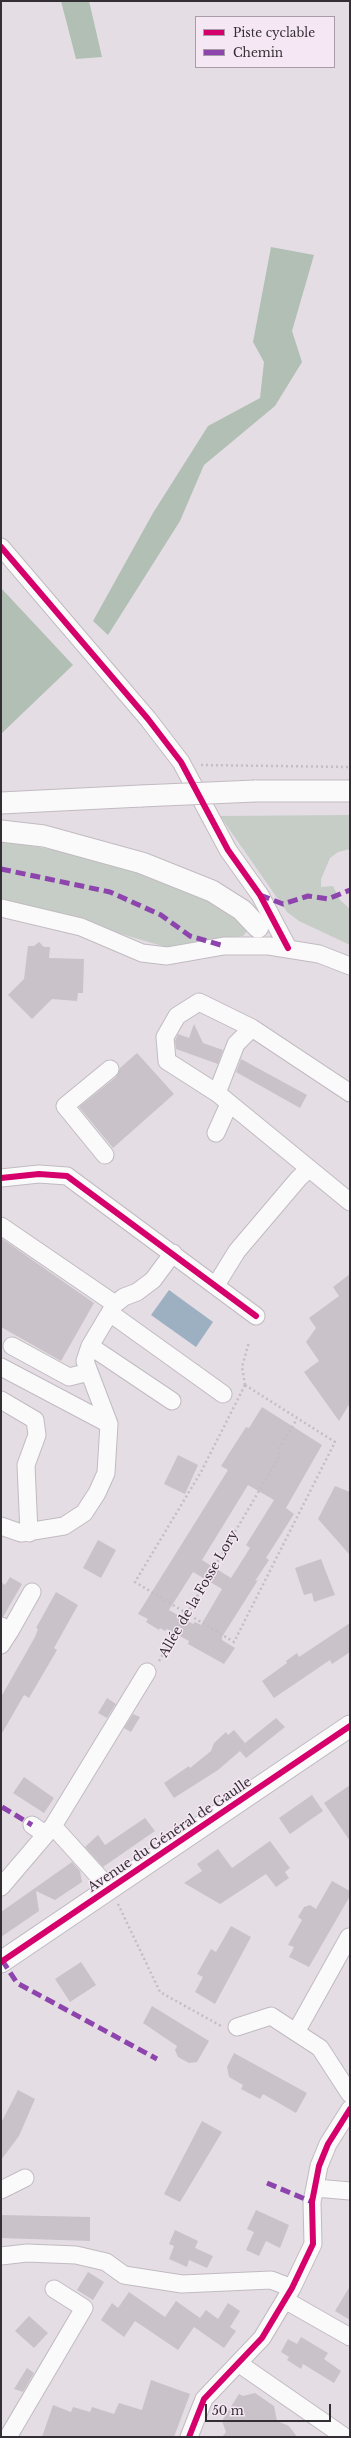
<!DOCTYPE html>
<meta charset="utf-8">
<style>
body{margin:0}
#map{position:relative;width:351px;height:2438px;overflow:hidden;background:#e4dde4;font-family:"Libre Baskerville",serif}
canvas{display:block}
.frame{position:absolute;inset:0;border:2px solid #342f34;pointer-events:none}
.legend{position:absolute;left:195px;top:16px;width:140px;height:52px;box-sizing:border-box;background:#f5e7f4;border:1px solid #a89da7;margin:0;padding:5px 7px;list-style:none;font-size:12px;color:#342f34}
.legend li{display:flex;align-items:center;gap:8px;height:20px}
.legend b{width:20px;border:1px solid #a89da7}
.scale{position:absolute;left:205px;top:2404px;width:126px;height:18px;box-sizing:border-box;border:2px solid #342f34;border-top:0;padding-left:5px;font-size:12px;line-height:14px;white-space:nowrap;color:#342f34;-webkit-text-stroke:3px #f5e7f4;paint-order:stroke}
</style>
<div id="map">
<canvas width="351" height="2438"></canvas>
<div class="frame"></div>
<ul class="legend">
<li><b style="height:5px;background:#d6006c"></b>Piste cyclable</li>
<li><b style="height:5px;background:#8e44ad"></b>Chemin</li>
</ul>
<div class="scale">50 m</div>
</div>
<script>
const g = document.querySelector('canvas').getContext('2d');
g.lineJoin = 'round';
function paint(path, color) { g.fillStyle = color; g.fill(path, 'evenodd'); }
const poly = rows => new Path2D(rows.map(r => 'M' + r).join(''));
function stroke(path, color, width, dash) { g.strokeStyle = color; g.lineWidth = width; g.lineCap = dash ? 'butt' : 'round'; g.setLineDash(dash || []); g.stroke(path); }
function drawText(font, color, halo, rows, align = 'center') {
  g.font = font + ' "Libre Baskerville",serif'; g.lineWidth = 3; g.setLineDash([]); g.textBaseline = 'middle'; g.strokeStyle = halo; g.fillStyle = color; for (const [text, x, y, turn = 0] of rows) {
    g.save(); g.translate(x, y); g.rotate((+turn || 0) * Math.PI / 180); g.textAlign = isNaN(turn) ? turn : align; if (halo) g.strokeText(text, 0, 0); g.fillText(text, 0, 0); g.restore();
  }
}
paint(poly([
 [350,815,350,849,338,852,330,858,321,879,321,887,333,886,340,900,350,909,350,945,299,921,287,912,220,816],
 [1,840,102,859,165,881,213,902,239,919,248,930,243,936,169,948,33,908,1,902]
]), '#c5cdc6');
paint(poly([
 [61,1,89,1,102,57,76,59],
 [271,247,314,255,292,331,302,362,275,406,204,465,180,521,108,635,93,621,153,513,208,426,260,398,264,362,253,342],
 [1,588,73,665,1,734]
]), '#b2bfb4');
paint(poly([
 [169,1290,213,1322,196,1347,151,1315]
]), '#9db0c2');
paint(poly([
 [39,942,44,947,50,947,49,958,84,959,83,993,78,993,77,1001,52,999,32,1019,8,995,24,979,28,946,34,946],
 [194,1024,203,1043,223,1050,218,1064,176,1049,175,1041,178,1034,189,1038],
 [137,1053,174,1094,113,1148,79,1107,116,1077,120,1068],
 [241,1059,307,1095,300,1108,236,1072],
 [1,1238,94,1303,61,1361,1,1327],
 [350,1274,350,1403,339,1421,304,1372,319,1361,306,1342,316,1328,309,1318,339,1296,333,1287],
 [262,1407,322,1445,286,1508,294,1514,266,1558,269,1560,255,1581,258,1580,222,1637,222,1640,235,1648,224,1664,188,1644,189,1641,167,1629,165,1631,160,1628,159,1630,146,1622,148,1619,138,1614,228,1470,221,1466,246,1427,249,1428],
 [248,1485,274,1500,246,1545,250,1548,231,1578,202,1560],
 [193,1572,222,1589,201,1625,195,1622,193,1624,169,1610],
 [178,1455,198,1465,185,1494,164,1484],
 [335,1486,350,1492,350,1555,318,1519],
 [98,1540,116,1550,101,1578,83,1568],
 [321,1559,335,1595,314,1602,312,1593,304,1595,295,1568],
 [10,1577,22,1584,3,1617,1,1616,1,1582,5,1585],
 [56,1592,78,1605,54,1648,57,1650,29,1698,24,1695,1,1735,1,1697,35,1637,38,1629,36,1628],
 [350,1623,350,1652,332,1664,330,1660,274,1698,262,1681,287,1663,286,1661,297,1653,299,1657],
 [107,1698,116,1704,107,1718,98,1713],
 [133,1714,140,1717,131,1732,124,1728],
 [276,1718,285,1727,246,1758,240,1751,218,1770,174,1798,164,1783,189,1766,190,1768,211,1751,214,1743,226,1732,228,1735,234,1730,245,1743],
 [24,1777,54,1798,44,1813,13,1793],
 [350,1785,350,1841,324,1803],
 [312,1795,323,1811,290,1834,279,1818],
 [145,1818,155,1831,103,1867,85,1847,98,1835,105,1845],
 [270,1841,290,1868,285,1872,289,1878,276,1887,266,1874,220,1904,184,1883,202,1871,197,1864,218,1849,232,1868],
 [72,1862,80,1871,82,1882,55,1900,36,1891,39,1911,1,1937,1,1912],
 [332,1881,350,1891,350,1896,309,1967,289,1957,294,1947,288,1945,302,1920,298,1917,304,1907,310,1905,316,1909],
 [231,1926,251,1937,215,2004,195,1992,203,1977,197,1974,211,1949,216,1952],
 [81,1962,96,1985,70,2002,55,1979],
 [152,2006,209,2041,197,2062,189,2063,178,2057,175,2050,177,2046,143,2023],
 [234,2053,307,2093,296,2113,263,2094,260,2099,241,2089,243,2085,229,2077,227,2067],
 [18,2090,35,2099,19,2136,1,2160,1,2123],
 [202,2121,222,2132,180,2202,164,2194],
 [256,2210,289,2225,280,2248,266,2241,259,2256,246,2250,254,2232,247,2229],
 [1,2215,90,2217,90,2241,1,2238],
 [175,2230,198,2241,195,2248,213,2256,207,2268,189,2260,187,2267,169,2259,174,2246,169,2244],
 [88,2272,104,2282,93,2300,77,2290],
 [350,2286,350,2320,335,2311],
 [129,2292,165,2317,176,2301,200,2318,206,2310,218,2319,228,2303,240,2311,230,2327,236,2331,224,2348,194,2327,178,2350,135,2321,124,2337,101,2320,112,2303,118,2308],
 [29,2316,48,2333,34,2348,15,2331],
 [301,2337,328,2353,324,2359,341,2371,334,2383,303,2364,301,2369,287,2360,289,2357,281,2352,288,2339,297,2344],
 [27,2368,34,2373,23,2392,14,2389],
 [151,2380,190,2394,174,2437,42,2437,53,2405,71,2412,73,2407,90,2412,92,2407,114,2414,119,2403,142,2410],
 [255,2393,274,2406,277,2421,289,2426,297,2437,222,2437,226,2432,222,2421,239,2394,243,2396]
]), '#c9c3c9');
const minor = poly([
 [1,547,148,719,181,762,228,850,260,895,288,948],
 [1,908,81,927,142,953,167,956,224,946,269,946,319,954,350,966],
 [217,1093,167,1061,165,1037,177,1016,199,1002,252,1028],
 [350,1093,252,1028,236,1044,217,1093,350,1202],
 [216,1133,229,1104],
 [105,1155,65,1106,110,1069],
 [1,1178,39,1174,67,1176,256,1316],
 [1,1226,115,1304],
 [216,1285,237,1251,299,1178,309,1169],
 [110,1313,223,1394],
 [12,1346,69,1377,89,1372],
 [90,1346,172,1401],
 [1,1367,109,1424],
 [1,1400,35,1420,37,1435,26,1465,29,1533],
 [1,1526,21,1533,64,1526,84,1513,97,1493,106,1473,109,1424,85,1361,90,1346,115,1304,124,1297,137,1292,153,1280,173,1253],
 [1,1626,10,1631,1,1645],
 [10,1631,32,1592],
 [32,1825,45,1834],
 [53,1826,147,1672],
 [1,1887,53,1826,110,1889],
 [237,2027,271,2016,320,2048,350,2094],
 [296,2032,349,1937],
 [316,2188,350,2191],
 [1,2190,25,2178],
 [1,2256,27,2253,76,2255,106,2262,124,2275,182,2284,271,2280,292,2288],
 [285,2300,350,2337],
 [238,2363,345,2437],
 [8,2437,84,2308,54,2289],
 [189,2437,204,2399,262,2338,292,2288,313,2244,312,2202,319,2166,328,2144,350,2109]
]);
const major = poly([
 [255,791,350,791],
 [1,803,141,796],
 [1,831,44,836,142,863,212,891,242,910,258,927],
 [1,1962,350,1726]
]);
stroke(minor, '#c1bbc1', 19);
stroke(major, '#c1bbc1', 23);
stroke(poly([
 [201,765,350,767],
 [245,1385,335,1442,234,1642,135,1582,201,1472,245,1385],
 [245,1385,242,1367,249,1342],
 [159,1661,279,1457,278,1450,297,1419],
 [118,1904,160,1992,221,2026]
]), '#c2bfc2', 2.5, [2, 3]);
stroke(minor, '#fbfafb', 17);
stroke(major, '#fbfafb', 21);
const majorBridge = poly([
 [141,796,255,791]
]);
stroke(majorBridge, '#c1bbc1', 23, []);
stroke(majorBridge, '#fbfafb', 21);
stroke(poly([
 [1,869,110,892,161,915,190,936,224,946],
 [260,895,283,904,308,896,328,899,350,890],
 [2,1807,32,1825],
 [2,1960,17,1983,157,2059],
 [267,2183,312,2202]
]), '#8e44ad', 5, [10, 5]);
stroke(poly([
 [1,547,148,719,181,762,228,850,260,895,288,948],
 [1,1178,39,1174,67,1176,256,1316],
 [1,1962,350,1726],
 [189,2437,204,2399,262,2338,292,2288,313,2244,312,2202,319,2166,328,2144,350,2109]
]), '#d6006c', 6);
drawText('13px', '#342f34', '#f5e7f4', [
 ["Allée de la Fosse Lory",199,1594,-60],
 ["Avenue du Général de Gaulle",170,1835,-34]
]);
</script>
